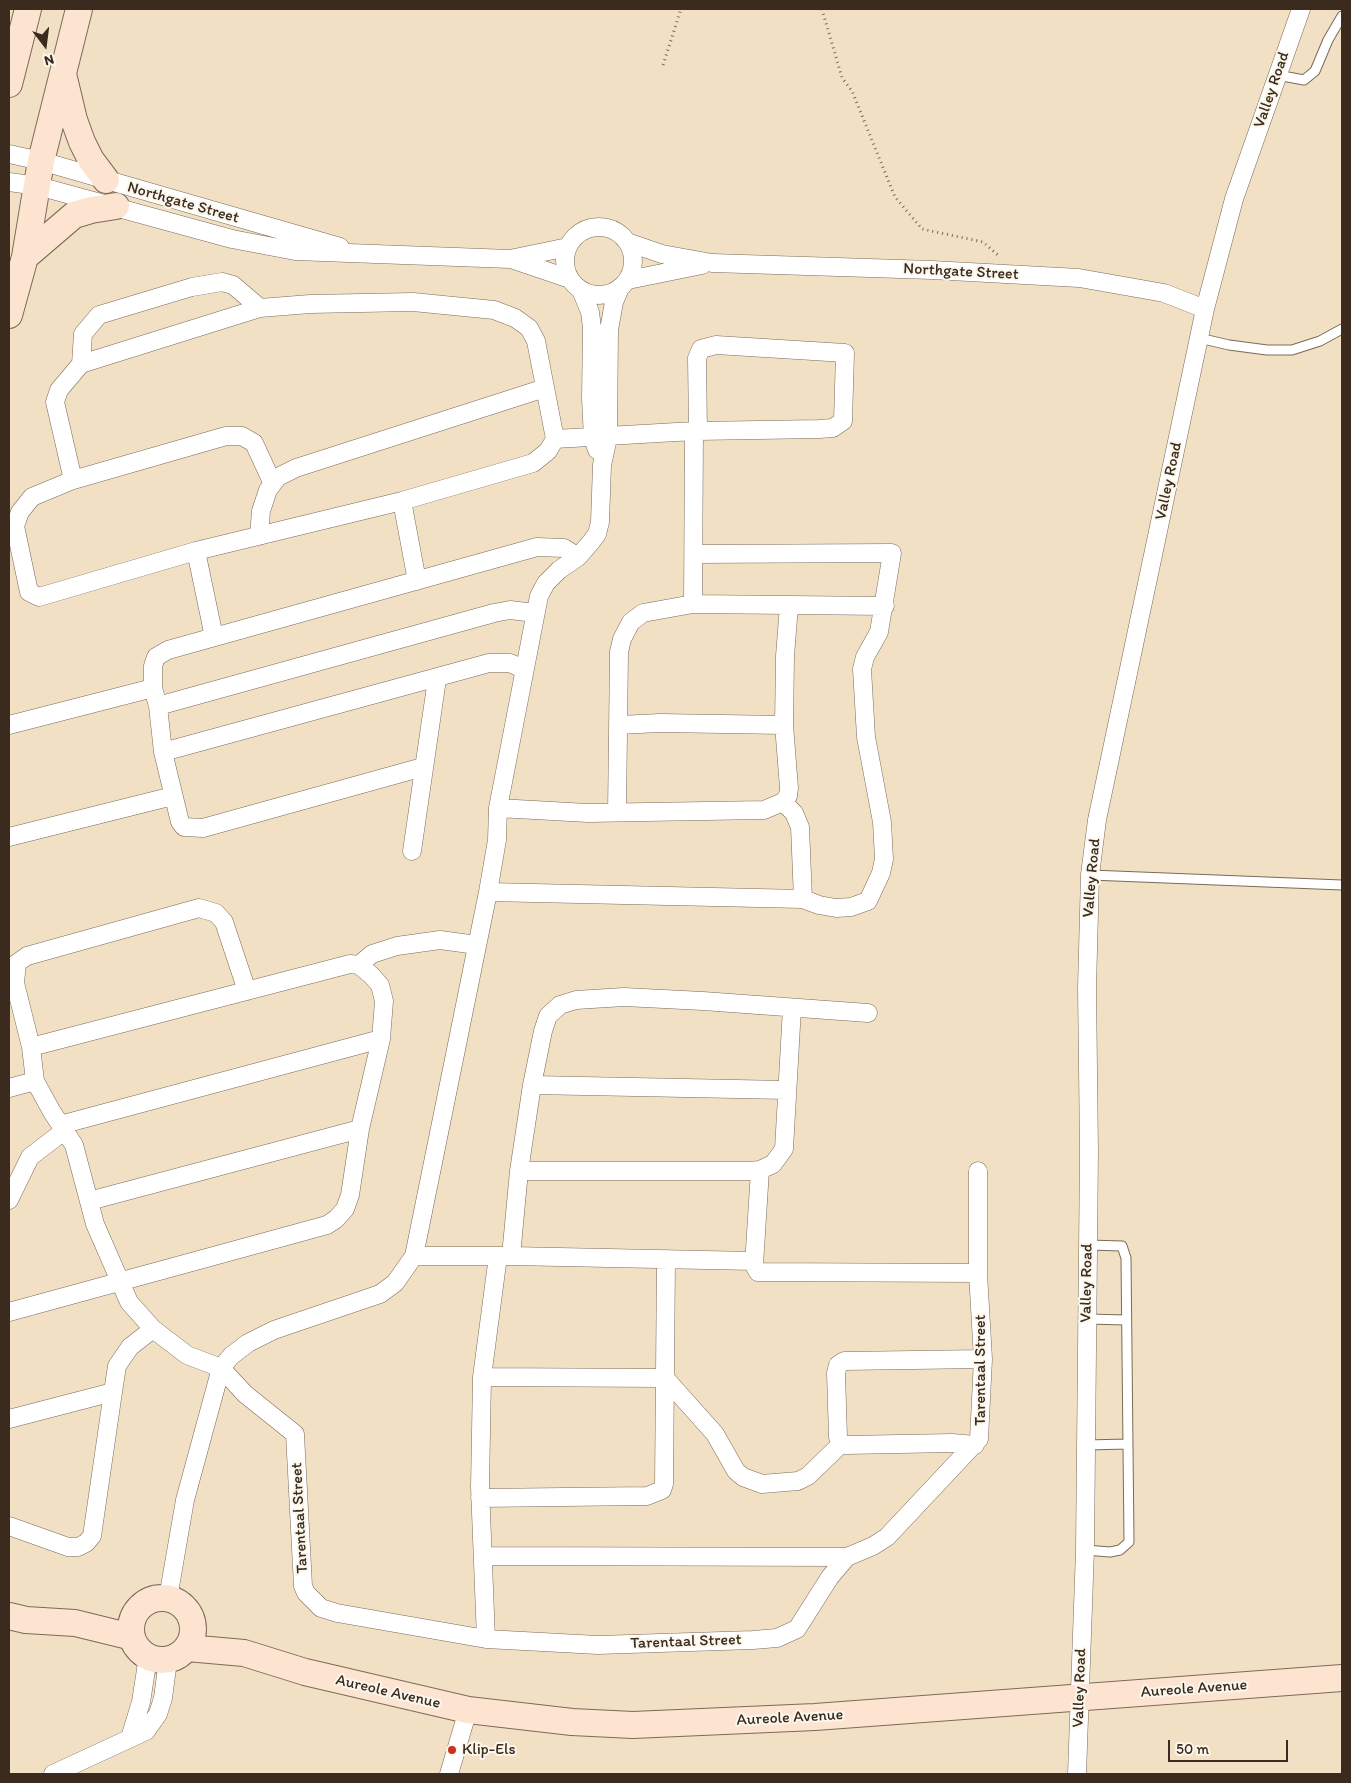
<!DOCTYPE html>
<style>
body{margin:0}
#map{position:relative;width:1351px;height:1783px;overflow:hidden;background:#f2e0c4;font-family:Itim,sans-serif}
canvas{display:block}
.frame{position:absolute;inset:0;border:10px solid #3b2a1e;pointer-events:none}
.north{position:absolute;left:20px;top:20px;width:50px;height:50px;-webkit-text-stroke:4px #fbf7ec;paint-order:stroke;rotate:165deg;font-size:14px;font-weight:700;line-height:20px;text-align:center;color:#3b2a1e}
.north::after{content:'';display:block;margin:auto;width:18px;height:22px;background:#3b2a1e;clip-path:polygon(50% 0,100% 100%,50% 72%,0 100%)}
.scale{position:absolute;left:1168px;top:1740px;width:120px;height:22px;box-sizing:border-box;border:2px solid #3b2a1e;border-top:0;padding-left:6px;font-size:15px;line-height:18px;white-space:nowrap;color:#3b2a1e;-webkit-text-stroke:4px #fbf7ec;paint-order:stroke}
</style>
<div id="map">
<canvas width="1351" height="1783"></canvas>
<div class="frame"></div>
<div class="north">N</div>
<div class="scale">50 m</div>
</div>
<script>
const g = document.querySelector('canvas').getContext('2d');
g.lineJoin = 'round';
const poly = rows => new Path2D(rows.map(r => 'M' + r).join(''));
function stroke(path, color, width, dash) { g.strokeStyle = color; g.lineWidth = width; g.lineCap = dash ? 'butt' : 'round'; g.setLineDash(dash || []); g.stroke(path); }
function drawText(font, color, halo, rows, align = 'center') {
  g.font = font + ' Itim,sans-serif'; g.lineWidth = 4; g.setLineDash([]); g.textBaseline = 'middle'; g.strokeStyle = halo; g.fillStyle = color; for (const [text, x, y, turn = 0] of rows) {
    g.save(); g.translate(x, y); g.rotate((+turn || 0) * Math.PI / 180); g.textAlign = isNaN(turn) ? turn : align; if (halo) g.strokeText(text, 0, 0); g.fillText(text, 0, 0); g.restore();
  }
}
const lane = poly([
 [1277,75,1304,80,1315,71,1328,40,1342,16],
 [1199,338,1229,345,1267,350,1292,350,1320,341,1342,329],
 [1090,875,1342,885],
 [1087,1319,1126,1320],
 [1086,1445,1127,1444],
 [1085,1550,1110,1552,1120,1550,1129,1542,1126,1258,1122,1246,1088,1245]
]);
const street = poly([
 [9,154,41,161,340,247],
 [9,182,38,186,232,239,295,251,510,259,568,247],
 '565 261a34 34 0 1 1 68 0a34 34 0 1 1-68 0Z',
 [627,242,662,254,712,263,932,270,1079,278,1164,293,1205,309],
 [511,259,570,279],
 [628,280,702,265],
 [581,290,590,312,592,328,591,398,593,438,597,450],
 [81,364,83,334,99,315,192,287,222,282,233,285,260,308],
 [555,439,694,431,698,431,819,429,833,428,843,421,845,353,716,345,701,349,697,358,698,431],
 [73,480,55,402,59,390,81,364,260,308,310,304,413,302,494,310,515,318,529,328,536,341,555,439,548,451,533,463,402,501,196,551,39,597,29,592,15,526,20,512,32,497,73,480,226,436,242,436,254,443,272,482],
 [402,501,417,581],
 [259,536,261,511,268,490,278,477,296,468,545,388],
 [196,551,214,637],
 [694,554,892,553,879,632,865,657,862,669,866,737,882,822,884,859,881,873,868,901,851,907,836,908,819,905,803,899,800,827,794,813,783,802],
 [693,604,694,431],
 [158,706,494,613,510,610,535,613],
 [9,725,153,688],
 [619,725,660,723,784,725],
 [163,752,489,663,510,663,523,669],
 [423,767,203,828,184,827,180,822,163,752,158,706,153,688,153,666,156,657,168,650,537,547,564,548,578,557],
 [498,808,588,813,764,810,783,802,788,796,789,788,784,725,785,656,789,606],
 [617,812,619,652,622,639,631,622,643,613,693,604,885,606],
 [9,837,173,796],
 [412,851,437,679],
 [488,892,803,899],
 [359,965,372,954,397,946,440,940,477,945],
 [247,991,224,922,216,913,199,908,27,956,17,963,15,983,31,1047,35,1081,52,1112,74,1145,95,1224,129,1302,153,1329,187,1355,221,1368,245,1394,295,1434,303,1586,306,1593,321,1608,337,1613,486,1639,598,1645,753,1640,777,1638,797,1629,830,1577,847,1557,873,1546,887,1537,979,1439,983,1359,978,1273,978,1171],
 [532,1085,787,1090],
 [9,1088,35,1081],
 [60,1125,381,1039],
 [760,1170,754,1265,758,1272,978,1273],
 [519,1171,748,1171,760,1170,773,1164,784,1149,792,1008],
 [9,1200,30,1157,64,1131],
 [89,1201,360,1129],
 [414,1256,511,1256,754,1261],
 [511,1256,519,1171,532,1085,543,1031,548,1016,560,1005,576,1000,624,997,703,1001,868,1013],
 [9,1312,327,1225,336,1219,345,1209,350,1195,360,1129,381,1039,384,1001,380,985,371,975,359,965,350,964,31,1047],
 [482,1377,665,1378,715,1434,736,1471,743,1477,762,1484,798,1481,808,1476,841,1444],
 [9,1419,113,1392,117,1366,130,1347,153,1329],
 [975,1445,952,1443,846,1445,841,1444,838,1437,836,1373,838,1365,844,1361,983,1359],
 [480,1498,647,1496,662,1490,664,1484,666,1259],
 [9,1526,68,1547,78,1547,86,1543,92,1536,113,1392],
 [483,1556,847,1557],
 [168,1598,185,1500,221,1368,231,1356,248,1343,274,1330,380,1294,395,1283,414,1256,488,892,497,840,498,808,539,596,546,583,559,570,578,557,591,542,597,534,600,522,602,465,608,438,609,330,614,302,620,288],
 [486,1639,480,1487,482,1377,498,1256],
 [130,1738,141,1702,148,1657],
 [53,1774,146,1731,158,1714,163,1698,168,1660],
 [449,1774,468,1710],
 [1077,1774,1085,1550,1089,1151,1087,988,1090,875,1097,820,1205,309,1234,199,1301,9]
]);
const secondary = poly([
 [64,78,74,120,82,142,91,160,106,180],
 [9,84,28,9],
 [25,257,74,215,91,210,116,206],
 [9,315,25,257,41,161,79,9],
 '131 1629a31 31 0 1 1 62 0a31 31 0 1 1-62 0Z',
 [9,1616,26,1620,75,1623,132,1637],
 [187,1648,244,1653,305,1672,468,1710,572,1722,633,1725,815,1717,1342,1678]
]);
stroke(lane, '#7b6a58', 11);
stroke(street, '#7b6a58', 19);
stroke(secondary, '#7b6a58', 28);
stroke(poly([
 [822,9,842,78,852,91,895,197,922,229,983,242,1000,257],
 [663,65,681,9]
]), '#7b6a58', 3, [1, 4]);
stroke(lane, '#fff', 9);
stroke(street, '#fff', 18);
stroke(secondary, '#fde4d1', 26);
for (const [x, y, r, color] of [
 [452,1750,5,"#c8321e"]
]) { const dot = new Path2D(); dot.arc(x, y, r, 0, 2 * Math.PI); g.fillStyle = color; g.fill(dot); stroke(dot, '#fbf7ec', 2); }
drawText('16px', '#3b2a1e', '#fbf7ec', [
 ["Valley Road",1272,90,-71],
 ["Northgate Street",183,203,16],
 ["Northgate Street",961,272,3],
 ["Valley Road",1169,481,-78],
 ["Valley Road",1092,878,-85],
 ["Valley Road",1087,1283,-89],
 ["Tarentaal Street",981,1370,-90],
 ["Tarentaal Street",300,1518,-93],
 ["Tarentaal Street",686,1642,-2],
 ["Valley Road",1080,1688,-88],
 ["Aureole Avenue",1194,1689,-4],
 ["Aureole Avenue",388,1692,13],
 ["Aureole Avenue",790,1718,-3]
]);
drawText('16px', '#3b2a1e', '#fbf7ec', [
 ["Klip-Els",462,1750]
], 'left');
</script>
